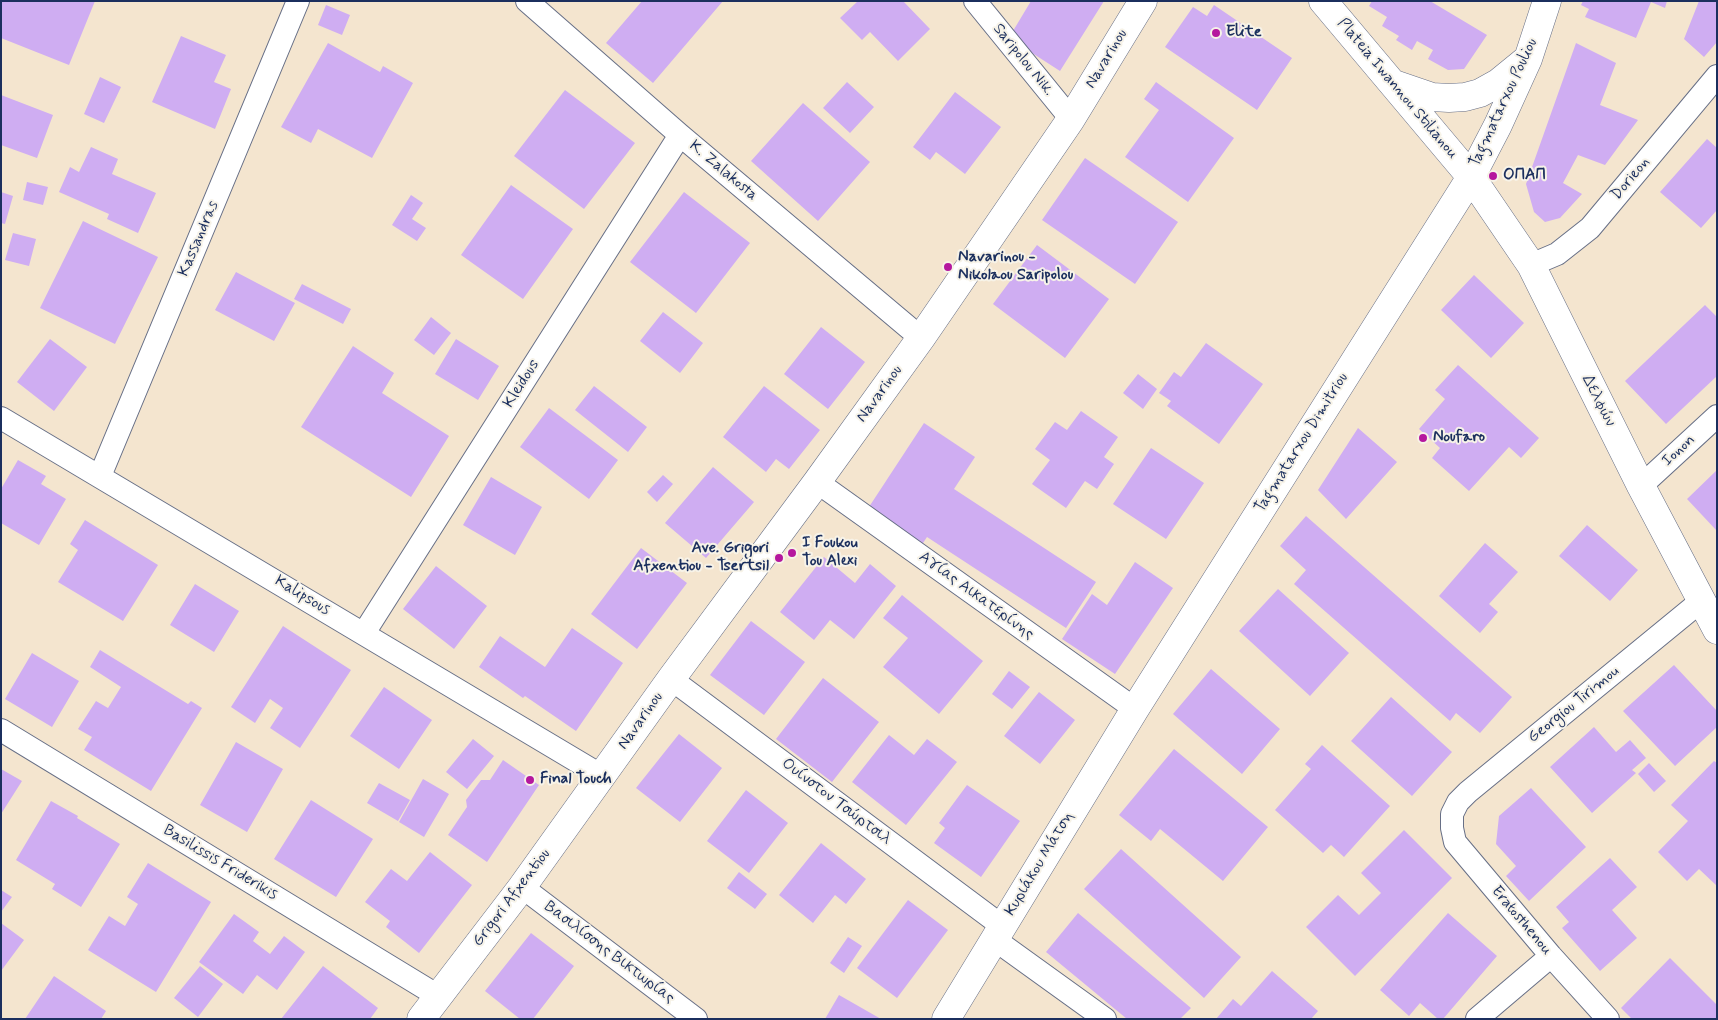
<!DOCTYPE html>
<meta charset="utf-8">
<style>
body{margin:0}
#map{position:relative;width:1718px;height:1020px;overflow:hidden;background:#f4e5cf;font-family:Mynerve,sans-serif}
canvas{display:block}
.frame{position:absolute;inset:0;border:2px solid #1b2f5e;pointer-events:none}
</style>
<div id="map">
<canvas width="1718" height="1020"></canvas>
<div class="frame"></div>
</div>
<script>
const g = document.querySelector('canvas').getContext('2d');
g.lineJoin = 'round';
function paint(path, color) { g.fillStyle = color; g.fill(path, 'evenodd'); }
const poly = rows => new Path2D(rows.map(r => 'M' + r).join(''));
function stroke(path, color, width, dash) { g.strokeStyle = color; g.lineWidth = width; g.lineCap = dash ? 'butt' : 'round'; g.setLineDash(dash || []); g.stroke(path); }
function drawText(font, color, halo, rows, align = 'center') {
  g.font = font + ' Mynerve,sans-serif'; g.lineWidth = 4; g.setLineDash([]); g.textBaseline = 'middle'; g.strokeStyle = halo; g.fillStyle = color; for (const [text, x, y, turn = 0] of rows) {
    g.save(); g.translate(x, y); g.rotate((+turn || 0) * Math.PI / 180); g.textAlign = isNaN(turn) ? turn : align; if (halo) g.strokeText(text, 0, 0); g.fillText(text, 0, 0); g.restore();
  }
}
paint(poly([
 [1,1,95,1,69,65,1,38],
 [642,1,723,1,653,83,606,43],
 [858,1,903,1,930,29,898,61,870,32,862,40,840,18],
 [1031,1,1104,1,1060,71,1029,51,1013,31],
 [1372,1,1430,1,1487,35,1464,69,1448,70,1428,59,1433,50,1417,41,1412,50,1396,40,1399,36,1382,26,1387,17,1369,6],
 [1583,1,1667,1,1665,8,1651,2,1636,38,1585,17,1589,9,1581,5],
 [1699,1,1717,1,1717,42,1704,57,1684,39],
 [326,5,350,15,342,35,318,25],
 [1214,5,1292,58,1257,110,1165,47,1193,7,1207,16],
 [181,36,226,55,214,82,231,89,215,129,152,102],
 [328,43,380,72,383,66,413,83,372,158,318,129,311,143,281,127],
 [1576,43,1616,63,1600,105,1638,120,1605,165,1578,155,1563,183,1582,194,1560,218,1545,222,1534,212,1526,184],
 [100,77,121,87,104,123,84,114],
 [847,82,874,107,850,133,823,108],
 [1156,82,1234,138,1188,202,1125,157,1159,110,1144,99],
 [565,90,635,143,584,209,514,156],
 [955,92,1001,127,965,174,936,152,930,160,913,147],
 [1,95,53,115,37,158,1,145],
 [803,103,870,162,818,221,751,161],
 [1707,139,1717,148,1717,210,1701,228,1660,192],
 [91,147,118,159,112,174,156,193,138,233,107,219,109,214,59,192,70,167,79,172],
 [1085,158,1178,222,1135,284,1042,220],
 [27,182,48,187,43,205,23,200],
 [511,185,573,229,523,299,461,255],
 [1,192,13,196,5,224,1,223],
 [684,192,750,243,696,313,630,262],
 [411,195,423,203,412,219,426,228,417,241,392,225],
 [83,221,158,257,115,344,40,308],
 [13,233,36,239,29,266,5,260],
 [1037,245,1109,299,1065,358,993,304],
 [236,272,295,303,274,341,215,310],
 [1474,275,1524,323,1491,358,1441,310],
 [302,284,351,309,343,324,294,299],
 [1705,305,1717,317,1717,376,1666,424,1625,381],
 [663,312,703,343,680,373,640,341],
 [431,317,451,333,434,355,414,340],
 [821,327,865,362,828,409,784,374],
 [50,339,87,367,54,411,17,382],
 [456,339,499,366,478,400,435,374],
 [1206,343,1263,384,1219,444,1167,406,1171,401,1159,393,1174,372,1181,377],
 [353,346,394,373,382,393,449,436,411,497,301,427],
 [1458,365,1539,438,1521,458,1509,447,1469,491,1432,458,1440,448,1419,429,1445,399,1435,390],
 [1138,374,1157,389,1143,409,1123,393],
 [594,386,647,427,628,452,575,410],
 [764,386,820,430,789,469,776,459,766,472,723,437],
 [549,408,618,460,589,499,520,447],
 [1081,411,1118,437,1104,457,1114,464,1097,489,1085,481,1066,508,1032,484,1050,460,1035,449,1055,422,1067,430],
 [924,423,975,457,954,489,1096,582,1066,628,927,537,921,546,867,510],
 [1358,428,1397,462,1346,519,1318,490],
 [1151,448,1204,483,1166,539,1113,504],
 [18,460,46,476,41,484,66,499,39,545,1,523,1,489],
 [713,467,754,502,706,558,665,523],
 [1717,470,1717,531,1687,499],
 [663,475,673,484,657,502,647,492],
 [491,477,542,507,515,555,463,525],
 [1306,516,1512,697,1480,733,1456,713,1450,721,1294,584,1306,570,1280,546],
 [85,520,158,565,123,621,58,582,78,550,70,544],
 [1587,525,1638,570,1610,601,1559,556],
 [1485,543,1518,572,1489,604,1498,612,1480,633,1439,596],
 [641,548,687,583,637,649,591,614],
 [824,557,855,583,870,564,896,586,854,639,830,620,814,640,780,612],
 [1135,562,1173,588,1115,674,1062,639,1092,594,1107,605],
 [436,566,487,606,454,649,403,609],
 [195,584,239,611,214,652,170,625],
 [1278,589,1349,653,1310,696,1239,631],
 [902,595,983,661,939,714,883,667,908,638,883,618],
 [751,621,805,662,764,715,710,675],
 [283,626,351,670,300,748,270,728,283,708,270,699,255,723,231,707],
 [572,628,623,663,576,731,525,696,523,698,479,667,500,636,545,667],
 [100,650,188,704,191,701,202,708,151,791,84,750,92,737,78,729,96,701,108,708,121,687,90,667],
 [32,653,79,681,52,727,5,699],
 [1674,665,1717,711,1717,727,1675,766,1623,711],
 [1211,669,1280,729,1242,774,1173,714],
 [1009,671,1030,687,1012,709,992,694],
 [823,678,879,722,832,782,776,739],
 [384,687,432,720,399,769,350,736],
 [1039,692,1075,720,1040,764,1004,736],
 [1391,697,1452,752,1412,796,1351,741],
 [1594,727,1616,752,1630,740,1646,758,1632,770,1636,773,1592,813,1550,767],
 [679,734,722,768,680,822,636,788],
 [889,735,914,755,927,739,957,762,906,825,852,782],
 [473,739,494,756,467,789,446,772],
 [236,742,283,769,247,832,200,805],
 [1322,745,1390,806,1344,857,1331,845,1323,853,1275,810,1311,769,1305,764],
 [1174,749,1268,827,1223,881,1160,829,1151,841,1119,815],
 [503,760,539,785,487,862,448,835,467,807,466,800,481,780,490,780],
 [1714,761,1717,763,1717,886,1699,869,1687,881,1658,852,1688,821,1671,805],
 [1649,763,1666,781,1654,792,1638,774],
 [1,769,22,781,1,814],
 [423,779,449,794,424,837,399,822],
 [379,783,410,800,398,821,367,803],
 [967,785,1020,821,981,877,934,843,945,828,939,823],
 [1531,788,1586,847,1529,901,1506,876,1516,866,1496,844,1499,816],
 [746,790,788,823,749,873,707,841],
 [311,800,373,839,336,897,274,859],
 [51,801,78,816,77,818,120,844,81,907,52,889,55,884,16,860],
 [1404,830,1452,878,1355,976,1306,927,1338,895,1359,915,1381,893,1361,873],
 [821,843,866,879,846,904,835,895,813,923,779,895],
 [1121,849,1241,957,1204,998,1084,889],
 [430,852,472,885,419,953,386,927,390,921,365,902,391,869,407,881],
 [1610,858,1637,887,1612,910,1637,938,1600,971,1562,928,1569,922,1556,907],
 [148,863,211,902,156,992,88,950,109,916,125,926,138,904,127,897],
 [739,872,767,894,755,909,727,888],
 [1,890,12,897,1,912],
 [908,900,948,930,897,998,857,968],
 [1078,913,1191,1008,1180,1019,1127,1019,1046,952],
 [1448,913,1497,956,1443,1019,1438,1019,1420,1003,1409,1016,1380,990],
 [234,914,259,932,253,941,270,954,284,936,305,952,277,990,257,975,243,994,199,962],
 [1,923,24,940,1,971],
 [531,933,574,966,533,1019,520,1019,485,991],
 [848,937,862,946,844,973,830,963],
 [1670,958,1717,1005,1717,1019,1632,1019,1621,1008],
 [200,966,223,984,198,1017,174,998],
 [323,966,378,1008,370,1019,281,1019],
 [1272,971,1318,1011,1311,1019,1216,1019,1233,999,1241,1006],
 [54,976,106,1011,101,1019,25,1019],
 [839,995,881,1019,825,1019]
]), '#cfadf2');
const street = poly([
 [527,1,680,135,921,338],
 [975,1,1071,119],
 [1531,265,1557,254,1590,228,1717,76],
 [1,418,602,776],
 [100,476,298,1],
 [817,482,1135,709],
 [1641,486,1717,416],
 [364,633,680,135],
 [671,679,1002,926],
 [1,730,438,996],
 [522,887,696,1019],
 [994,939,1105,1019],
 [1477,1019,1551,956],
 [1608,1019,1551,956,1455,842,1452,828,1452,814,1458,802,1468,792,1701,601]
]);
const secondary = poly([
 [1323,1,1471,177,1531,265,1641,486,1717,630],
 [1394,84,1432,97,1449,98,1465,97,1480,93,1498,83,1525,61],
 [946,1019,1135,709,1471,177,1498,125,1528,59,1547,1]
]);
const primary = poly([
 [421,1019,522,887,671,679,817,482,921,338,1071,119,1143,1]
]);
stroke(street, '#676f86', 24);
stroke(secondary, '#676f86', 29);
stroke(primary, '#676f86', 29);
stroke(street, '#fff', 22);
stroke(secondary, '#fff', 28);
stroke(primary, '#fff', 28);
for (const [x, y, r, color] of [
 [1216,33,5,"#b5179e"],
 [1493,176,5,"#b5179e"],
 [948,267,5,"#b5179e"],
 [1423,438,5,"#b5179e"],
 [792,553,5,"#b5179e"],
 [779,558,5,"#b5179e"],
 [530,780,5,"#b5179e"]
]) { const dot = new Path2D(); dot.arc(x, y, r, 0, 2 * Math.PI); g.fillStyle = color; g.fill(dot); stroke(dot, '#f7f3e8', 2); }
drawText('bold 16px', '#1b2f5e', '#f7f3e8', [
 ["Elite",1226,33],
 ["ΟΠΑΠ",1503,176],
 ["Navarinou -",958,258],
 ["Nikolaou Saripolou",958,276],
 ["Noufaro",1433,438],
 ["I Foukou",802,544],
 ["Tou Alexi",802,562],
 ["Ave. Grigori",769,549,"right"],
 ["Afxentiou - Tsertsil",769,567,"right"],
 ["Final Touch",540,780]
], 'left');
drawText('16px', '#1b2f5e', '#f7f3e8', [
 ["Navarinou",1107,59,-59],
 ["Saripolou Nik.",1023,60,51],
 ["Plateia Iwannou Stilianou",1397,89,50],
 ["Tagmatarxou Pouliou",1504,103,-65],
 ["K. Zalakosta",723,171,40],
 ["Dorieon",1631,179,-50],
 ["Kassandras",199,239,-67],
 ["Kleidous",522,384,-58],
 ["Navarinou",880,394,-54],
 ["Δελφών",1598,401,63],
 ["Tagmatarxou Dimitriou",1302,443,-58],
 ["Ionon",1679,451,-43],
 ["Kalipsous",302,596,31],
 ["Αγίας Αικατερίνης",976,596,36],
 ["Georgiou Tirimou",1574,705,-39],
 ["Navarinou",641,721,-55],
 ["Ουίνστον Τσώρτσιλ",836,802,37],
 ["Basilissis Friderikis",220,863,31],
 ["Κυριάκου Μάτση",1040,864,-59],
 ["Grigori Afxentiou",512,898,-53],
 ["Eratosthenou",1521,921,50],
 ["Βασιλίσσης Βικτωρίας",609,953,37]
]);
</script>
